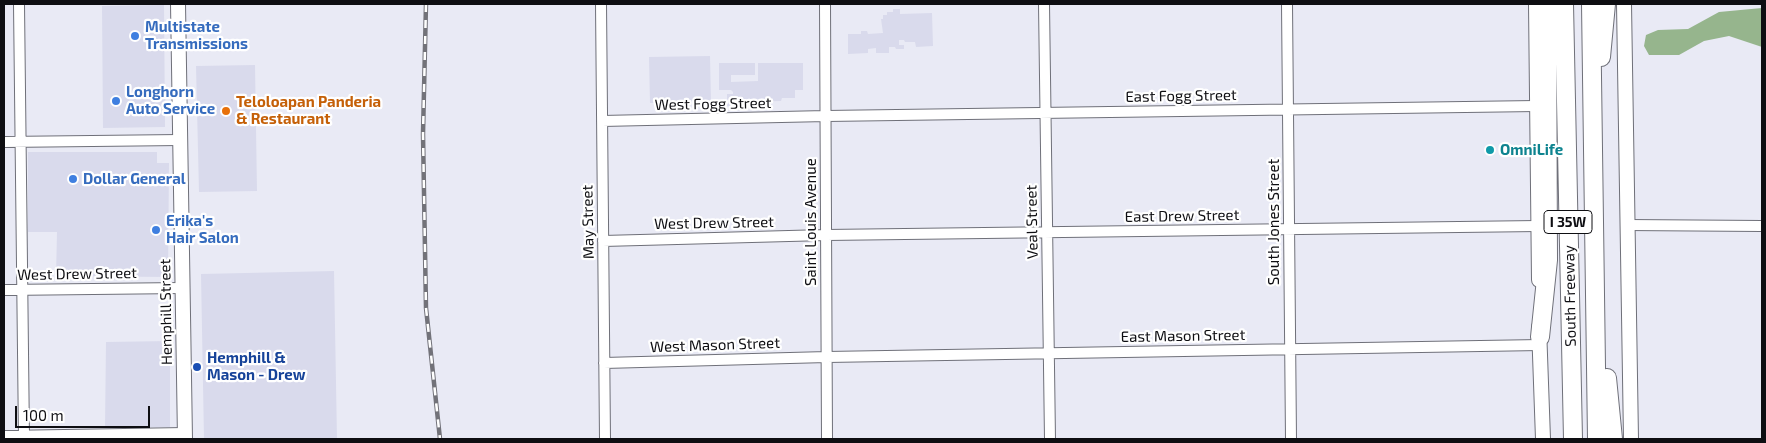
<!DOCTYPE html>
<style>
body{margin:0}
#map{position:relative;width:1766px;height:443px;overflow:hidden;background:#e9eaf5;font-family:"Exo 2",sans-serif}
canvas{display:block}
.frame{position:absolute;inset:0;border:5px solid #0e0e12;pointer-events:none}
.scale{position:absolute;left:15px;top:406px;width:135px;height:22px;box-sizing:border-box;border:2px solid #0e0e12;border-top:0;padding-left:6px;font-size:15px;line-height:18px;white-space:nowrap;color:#0e0e12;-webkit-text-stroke:4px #fff;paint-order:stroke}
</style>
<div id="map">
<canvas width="1766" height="443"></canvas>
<div class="frame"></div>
<div class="scale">100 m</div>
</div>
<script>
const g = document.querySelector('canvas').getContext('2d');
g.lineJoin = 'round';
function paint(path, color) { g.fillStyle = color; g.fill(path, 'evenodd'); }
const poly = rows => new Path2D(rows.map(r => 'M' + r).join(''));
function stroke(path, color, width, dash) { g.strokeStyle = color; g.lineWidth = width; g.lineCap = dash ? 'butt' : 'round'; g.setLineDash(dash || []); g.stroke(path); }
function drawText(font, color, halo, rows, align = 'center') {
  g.font = font + ' "Exo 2",sans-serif'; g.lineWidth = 4.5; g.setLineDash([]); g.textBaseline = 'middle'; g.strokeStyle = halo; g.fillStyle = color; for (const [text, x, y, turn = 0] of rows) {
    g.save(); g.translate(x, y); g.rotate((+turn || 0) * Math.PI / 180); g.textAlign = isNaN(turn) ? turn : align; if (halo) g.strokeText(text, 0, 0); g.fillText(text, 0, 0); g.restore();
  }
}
paint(poly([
 [164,5,165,127,103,128,102,6],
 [893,9,900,9,900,14,932,13,933,46,916,47,915,42,905,42,904,40,899,40,899,45,904,45,904,49,896,49,895,47,889,47,889,53,876,53,876,48,868,49,868,53,848,54,848,34,861,34,861,31,867,31,868,34,883,33,881,19,883,19,883,15,887,15,887,12,893,12],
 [710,56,711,103,650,103,649,57],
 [719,63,755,63,755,75,731,75,731,82,758,81,758,63,803,63,803,90,795,90,795,98,782,98,781,101,740,102,739,106,727,106,727,94,733,94,733,92,731,90,719,90],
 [255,65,257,191,199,192,196,66],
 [28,152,157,152,157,163,169,163,168,277,56,276,57,232,28,232],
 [334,271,337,439,204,439,201,274],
 [170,341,170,427,105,428,106,342]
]), '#d9daec');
paint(poly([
 [1762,8,1762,47,1729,36,1704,41,1679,55,1649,55,1644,46,1646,35,1658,30,1688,29,1719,12]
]), '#96b58d');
const minor = poly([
 [19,4,24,439],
 [601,4,605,439],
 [825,4,827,439],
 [1044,4,1050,439],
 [1287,4,1291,439],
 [602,121,826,116,1536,106],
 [4,142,180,140],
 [1627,225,1762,226],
 [603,241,826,235,1538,226],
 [4,290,182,288],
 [604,363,827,357,1540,345],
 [4,436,185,433]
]);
const secondary = poly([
 [178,4,185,439],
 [1536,4,1539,280],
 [1624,4,1631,439],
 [1539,327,1543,439]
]);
const motorway = poly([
 [1564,4,1573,439],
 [1591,4,1597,439],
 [1601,57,1606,4],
 [1540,337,1548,260,1547,4],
 [1607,378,1613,439]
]);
stroke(minor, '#6f7079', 12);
stroke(secondary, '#6f7079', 16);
stroke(motorway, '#6f7079', 20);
stroke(minor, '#fff', 10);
stroke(secondary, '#fff', 14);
stroke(motorway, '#fff', 18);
const rail = poly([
 [426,4,423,134,426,308,440,439]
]);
stroke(rail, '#727279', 4.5);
stroke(rail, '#fff', 2.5, [8]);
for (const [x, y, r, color] of [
 [135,36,5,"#3f7fe0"],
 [116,101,5,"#3f7fe0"],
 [226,111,5,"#e8710a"],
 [1490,150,5,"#0f9aa8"],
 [73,179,5,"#3f7fe0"],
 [156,230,5,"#3f7fe0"],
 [197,367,5,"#1a4fb4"]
]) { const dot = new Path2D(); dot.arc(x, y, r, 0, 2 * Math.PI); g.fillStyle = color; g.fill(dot); stroke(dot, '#fff', 2); }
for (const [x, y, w] of [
 [1568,222,48]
]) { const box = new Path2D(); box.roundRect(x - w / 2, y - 11.5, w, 23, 4); g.fillStyle = '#fff'; g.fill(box); stroke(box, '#0e0e12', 1); }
drawText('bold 14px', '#0e0e12', null, [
 ["I 35W",1568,222]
]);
drawText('bold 15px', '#366cbe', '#fff', [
 ["Multistate",145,27],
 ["Transmissions",145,44],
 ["Longhorn",126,92],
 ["Auto Service",126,109],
 ["Dollar General",83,179],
 ["Erika's",166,221],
 ["Hair Salon",166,238]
], 'left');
drawText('15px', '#0e0e12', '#fff', [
 ["East Fogg Street",1181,96,-1],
 ["West Fogg Street",713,104,-1],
 ["East Drew Street",1182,216,-1],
 ["May Street",588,222,-91],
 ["Saint Louis Avenue",811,222,-90],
 ["Veal Street",1032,222,-91],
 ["South Jones Street",1274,222,-90],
 ["West Drew Street",714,223,-1],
 ["West Drew Street",77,274,-1],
 ["South Freeway",1570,296,-91],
 ["Hemphill Street",166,312,-91],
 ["East Mason Street",1183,336,-1],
 ["West Mason Street",715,345,-2]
]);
drawText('bold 15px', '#c56008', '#fff', [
 ["Teloloapan Panderia",236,102],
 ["& Restaurant",236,119]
], 'left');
drawText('bold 15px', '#0d838f', '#fff', [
 ["OmniLife",1500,150]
], 'left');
drawText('bold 15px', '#164399', '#fff', [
 ["Hemphill &",207,358],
 ["Mason - Drew",207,375]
], 'left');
</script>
